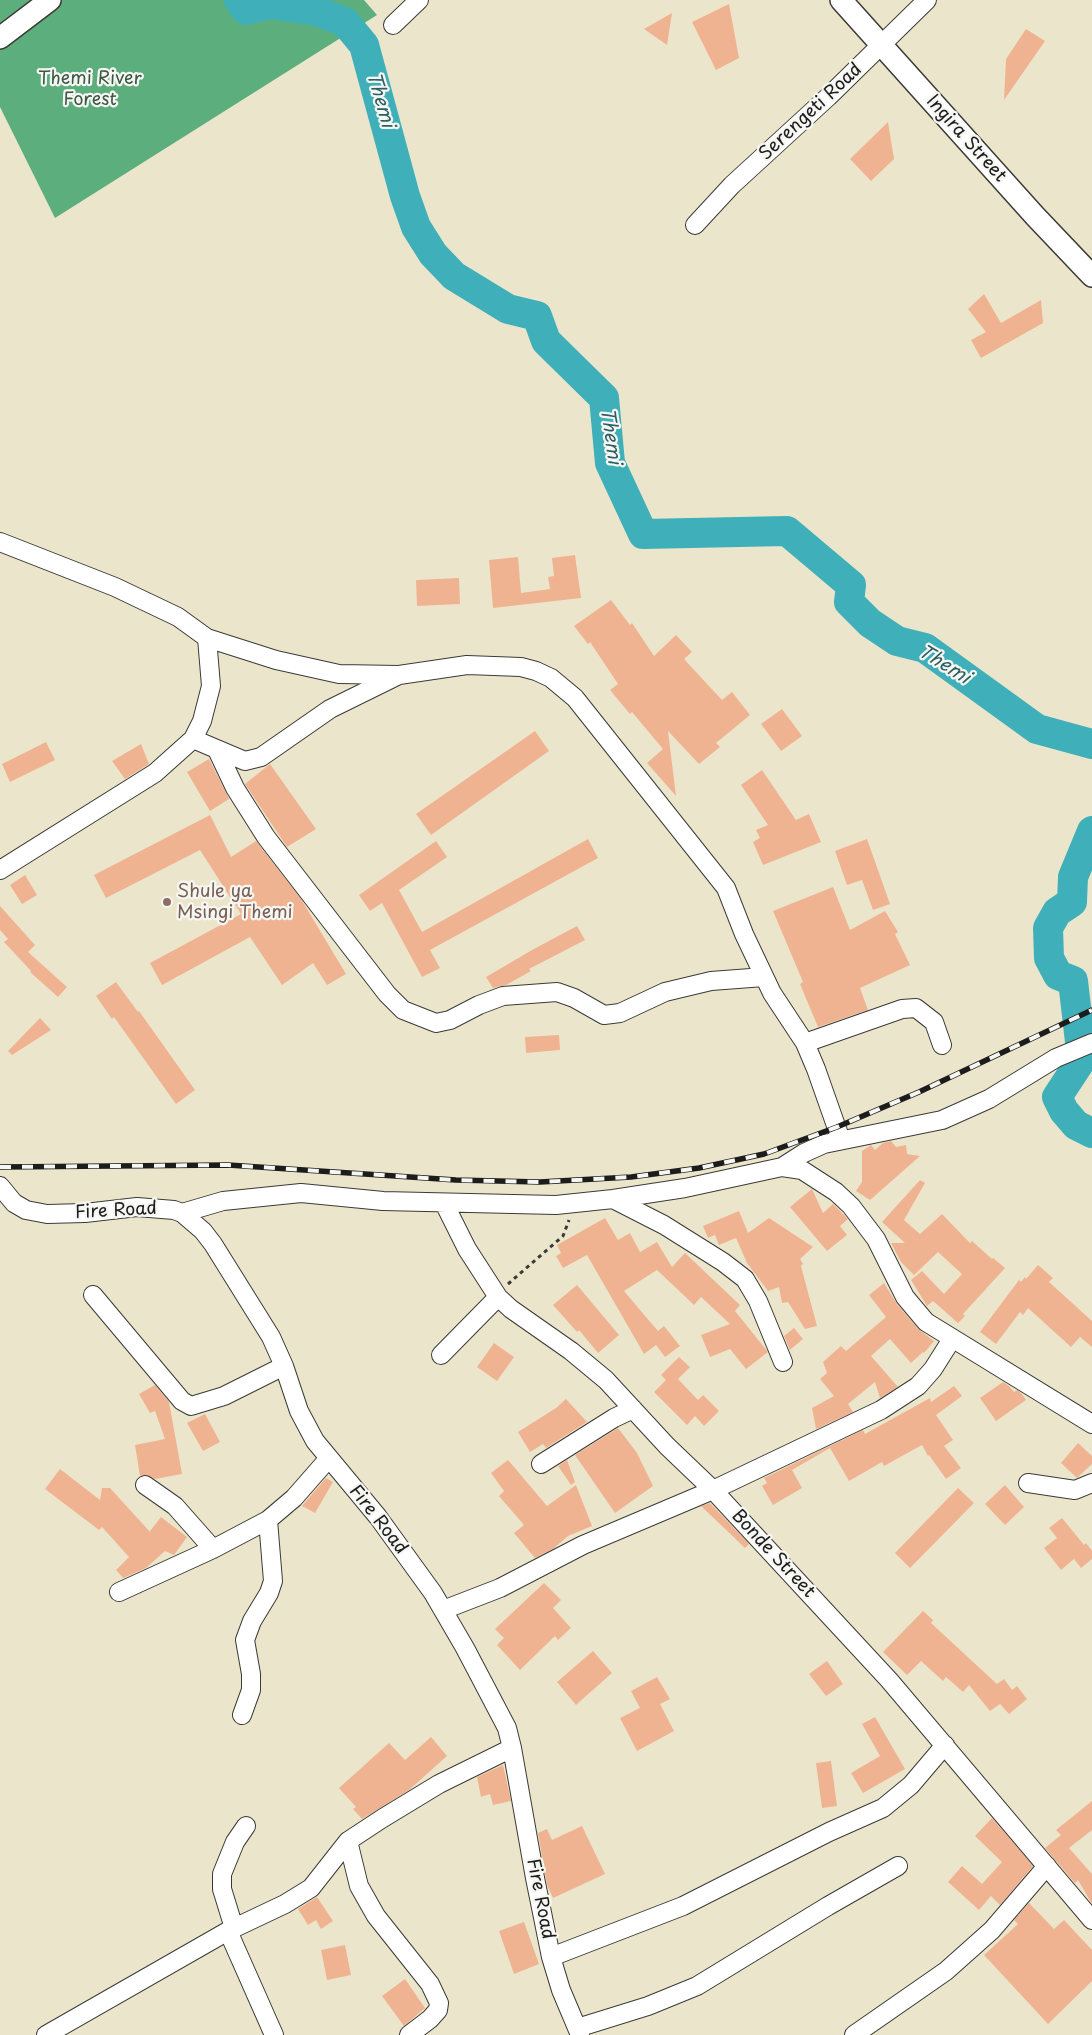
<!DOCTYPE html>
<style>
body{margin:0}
canvas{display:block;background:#ebe6cb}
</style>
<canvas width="1092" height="2035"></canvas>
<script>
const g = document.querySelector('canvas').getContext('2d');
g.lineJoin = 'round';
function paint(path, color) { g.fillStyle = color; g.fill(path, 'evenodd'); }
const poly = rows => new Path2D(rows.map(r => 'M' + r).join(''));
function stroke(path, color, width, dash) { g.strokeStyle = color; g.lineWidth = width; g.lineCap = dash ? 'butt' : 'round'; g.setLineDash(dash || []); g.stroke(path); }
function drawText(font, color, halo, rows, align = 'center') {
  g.font = font + ' "Playpen Sans",sans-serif'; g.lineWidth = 4.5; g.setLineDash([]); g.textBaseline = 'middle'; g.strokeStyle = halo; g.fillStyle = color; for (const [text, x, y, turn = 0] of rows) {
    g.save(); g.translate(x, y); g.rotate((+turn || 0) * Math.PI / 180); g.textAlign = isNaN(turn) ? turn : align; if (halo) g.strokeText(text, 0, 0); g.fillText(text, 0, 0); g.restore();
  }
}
paint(poly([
 [0,0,364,0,377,15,55,218,0,107]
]), '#5caf7c');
stroke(poly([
 [239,0,246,10,270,4,316,11,345,22,364,45,405,196,416,227,433,254,454,276,508,309,537,316,546,341,604,398,610,463,643,534,787,531,851,585,849,602,870,623,897,641,925,648,1037,729,1092,744],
 [1092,831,1073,877,1072,902,1057,912,1048,928,1049,958,1058,975,1073,981,1082,1059,1057,1097,1064,1111,1076,1125,1092,1133]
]), '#3fb0b9', 30);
paint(poly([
 [729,4,739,58,716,70,692,22],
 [672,13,667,45,644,29],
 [1026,29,1045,41,1004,100,1006,59],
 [888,122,894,159,871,181,850,159],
 [984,294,1001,323,1041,300,1043,323,981,358,971,340,986,332,968,309],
 [575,555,581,598,493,608,489,560,518,557,521,593,550,589,548,577,554,576,552,558],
 [459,578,460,604,417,606,416,580],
 [611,600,630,625,632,623,654,656,676,635,692,652,684,659,722,700,732,692,750,715,716,743,720,747,699,764,668,731,676,796,647,763,663,749,632,712,630,714,610,690,618,684,590,642,588,644,574,626],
 [782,709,802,736,781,751,761,724],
 [535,731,549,751,431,835,416,814],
 [46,742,55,760,10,782,2,764],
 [141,744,149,764,125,779,112,761],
 [209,759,229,799,210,811,187,772],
 [270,764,316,829,287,847,245,784],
 [762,770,796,820,809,814,821,842,763,865,753,842,760,838,756,830,768,825,741,785],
 [210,815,231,857,256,841,301,899,346,974,327,985,313,963,282,985,250,937,162,985,150,963,241,914,200,850,106,898,94,875],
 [588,839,598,858,430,950,440,968,422,977,382,903,370,911,359,895,436,841,447,857,399,890,422,932],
 [867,839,890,904,873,910,862,880,847,885,835,851],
 [25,875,37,895,22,904,10,885],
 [833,887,850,930,885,911,898,932,895,934,910,965,860,988,868,1010,818,1027,800,984,803,982,773,911],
 [0,906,35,945,28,952,67,987,58,997,30,972,31,971,4,942,8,939,0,930],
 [577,926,585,940,529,969,531,971,506,985,493,988,486,977,532,950],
 [116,982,138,1012,139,1011,195,1090,176,1104,114,1017,112,1019,96,996],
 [40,1018,51,1030,12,1055,8,1051],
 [559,1035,560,1050,526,1053,525,1037],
 [891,1141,896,1147,906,1145,907,1154,920,1156,870,1200,856,1191,862,1182,862,1151,871,1145,875,1150,883,1143],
 [920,1180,925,1183,904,1220,920,1234,942,1214,970,1243,972,1241,992,1259,993,1258,1005,1268,963,1314,965,1316,958,1323,933,1301,927,1306,911,1280,922,1271,944,1294,962,1274,938,1252,914,1275,901,1262,891,1243,905,1243,882,1222],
 [812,1189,823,1213,833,1204,848,1219,840,1226,847,1235,827,1251,790,1207],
 [739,1211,748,1233,769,1218,813,1247,800,1259,803,1264,801,1266,817,1326,805,1329,788,1302,782,1303,779,1287,768,1291,747,1263,736,1238,719,1245,715,1235,708,1238,703,1226],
 [605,1218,618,1240,630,1233,640,1252,657,1242,672,1267,685,1253,740,1305,735,1311,768,1352,746,1369,730,1349,710,1357,701,1335,730,1324,701,1297,694,1305,657,1270,624,1291,658,1331,664,1326,680,1346,665,1357,656,1345,644,1354,587,1255,563,1268,556,1256,561,1253,557,1245],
 [1038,1265,1053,1278,1049,1282,1092,1321,1092,1347,1080,1337,1071,1347,1028,1308,1023,1315,1020,1312,996,1344,980,1332,1019,1280,1021,1282,1025,1277,1026,1279],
 [884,1283,897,1304,918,1329,934,1341,924,1353,923,1352,911,1363,890,1339,871,1356,898,1387,880,1398,875,1382,848,1404,853,1412,816,1429,812,1408,834,1396,820,1379,827,1373,823,1362,841,1346,846,1351,886,1317,869,1295],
 [577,1285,619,1335,598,1353,579,1330,577,1332,553,1305],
 [794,1328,803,1339,790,1350,784,1336],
 [494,1343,514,1357,497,1381,477,1367],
 [679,1357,690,1367,678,1379,698,1400,703,1395,719,1411,704,1426,695,1416,687,1425,654,1392,666,1380,661,1375],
 [1003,1382,1009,1386,1014,1392,1017,1390,1021,1393,1026,1400,996,1421,980,1398],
 [155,1385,169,1402,182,1474,155,1479,146,1475,140,1476,135,1445,165,1439,155,1411,150,1413,139,1394],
 [954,1386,962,1396,936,1415,953,1440,944,1446,961,1468,946,1479,929,1455,928,1456,922,1445,884,1466,882,1462,849,1481,830,1448,792,1470,802,1488,773,1505,762,1486,767,1483,764,1478,863,1430,865,1434,930,1398,931,1402],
 [566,1399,587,1422,546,1448,543,1444,530,1452,518,1432,556,1408],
 [205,1414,220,1442,203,1451,187,1423],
 [618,1428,637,1453,653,1486,615,1513,575,1455],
 [1078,1443,1092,1456,1092,1464,1077,1478,1061,1463],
 [508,1460,547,1506,576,1485,592,1526,568,1536,553,1549,535,1558,514,1533,524,1525,499,1496,504,1491,491,1473],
 [567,1460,575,1482,571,1485,558,1466],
 [60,1469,100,1500,102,1488,110,1488,151,1533,150,1531,161,1517,187,1537,174,1555,165,1551,146,1568,123,1578,116,1570,129,1557,102,1527,99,1530,45,1489],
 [326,1478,333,1482,315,1513,302,1506],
 [1005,1485,1024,1507,1005,1525,985,1504],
 [958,1488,974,1503,910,1568,895,1553],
 [710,1503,749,1544,745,1548,701,1506],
 [1062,1518,1084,1545,1086,1543,1092,1551,1092,1559,1081,1568,1074,1559,1061,1570,1044,1548,1057,1538,1049,1528],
 [544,1583,561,1600,553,1608,571,1628,558,1640,555,1636,520,1670,497,1645,504,1638,495,1629],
 [923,1611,933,1620,931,1623,997,1684,1004,1679,1012,1690,1017,1686,1027,1699,1009,1714,1000,1704,990,1711,969,1685,963,1692,946,1677,943,1681,921,1661,907,1675,883,1652],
 [593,1651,612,1673,576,1705,557,1682],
 [827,1661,843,1684,826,1696,809,1674],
 [657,1677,670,1699,660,1704,674,1731,637,1751,620,1718,640,1708,631,1691],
 [875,1717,905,1769,863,1793,851,1773,880,1756,862,1724],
 [431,1737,447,1756,409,1790,362,1819,353,1809,356,1807,339,1788,389,1743,405,1760],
 [831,1761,837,1806,822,1808,816,1763],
 [503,1765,511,1801,493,1805,490,1794,481,1797,477,1777],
 [1092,1801,1092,1830,1069,1848,1092,1874,1092,1904,1078,1880,1075,1883,1045,1848,1061,1835,1056,1830],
 [992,1818,1033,1866,1000,1905,991,1896,979,1910,948,1882,962,1866,982,1884,1002,1862,975,1836],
 [582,1826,605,1874,553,1898,547,1885,538,1833,547,1829,552,1840],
 [317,1897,333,1921,321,1929,316,1920,308,1925,298,1909],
 [1029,1903,1054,1929,1064,1920,1092,1950,1092,1981,1048,2024,984,1955,1018,1924,1014,1920],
 [524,1922,539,1964,514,1974,499,1931],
 [345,1945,351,1975,327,1980,321,1950],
 [405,1979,425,2008,404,2026,382,1996]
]), '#f0b392');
const minor = poly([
 [393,25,419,0],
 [695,225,732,185,828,97,927,0],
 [0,542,115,587,178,617,207,638,276,660,339,674,399,675,467,665,521,667,536,671,551,678,575,698,726,888,744,934,772,993,805,1043,816,1069,841,1140],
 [193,739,245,761,261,757,330,709,397,676],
 [217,750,235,788,266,837,387,994,403,1010,436,1023,450,1020,479,1005,503,996,557,992,574,998,604,1015,620,1013,665,992,711,981,764,977],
 [0,870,155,773,193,739,202,721,211,686,207,638],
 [805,1043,902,1009,916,1008,934,1022,942,1045],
 [782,1167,804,1153,824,1144,942,1120,989,1099,1056,1058,1092,1043],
 [0,1186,14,1203,26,1210,47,1214,85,1213,137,1207,174,1210,182,1213,203,1231,213,1244,271,1337,284,1366,299,1411,315,1441,378,1517,433,1593,465,1648,507,1728,512,1748,535,1878,551,1957,561,1990,580,2035],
 [613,1199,664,1225,723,1262,745,1279,758,1301,783,1362],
 [444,1203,467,1249,498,1297,511,1309,571,1351,606,1380,667,1446,713,1490,889,1680,1092,1920],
 [182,1213,223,1201,301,1193,383,1201,556,1205,613,1199,685,1188,782,1167,802,1170,836,1192,851,1206,876,1239,905,1297,926,1322,1092,1424],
 [93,1295,182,1401,191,1406,224,1396,284,1366],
 [441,1355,498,1297],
 [541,1464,614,1418,633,1409],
 [1028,1483,1075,1490,1092,1483],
 [145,1485,175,1506,213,1549],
 [119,1592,213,1549,268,1520,294,1498,329,1458],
 [443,1610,500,1588,583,1545,713,1490,881,1410,918,1386,933,1369,952,1339],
 [242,1715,251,1690,251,1674,245,1640,252,1621,269,1593,273,1581,268,1520],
 [348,1841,359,1886,376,1916,430,1984,439,2003,438,2010,430,2019,409,2035],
 [234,1928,222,1889,222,1874,235,1842,246,1826],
 [228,1931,274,2035],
 [551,1957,683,1906,829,1832,883,1808,911,1785,945,1745],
 [577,2028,648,2006,697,1986,828,1906,898,1866],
 [46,2035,228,1931,285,1904,311,1888,348,1841,383,1818,439,1784,512,1748],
 [854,2035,946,1971,992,1930,1047,1866]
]);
const tertiary = poly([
 [841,0,1035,216,1092,276],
 [0,38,50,0]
]);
stroke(minor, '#3b3a36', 20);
stroke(tertiary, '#3b3a36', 24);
stroke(poly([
 [508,1284,563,1236,569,1220]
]), '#3b3a36', 3, [4, 4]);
stroke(minor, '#fff', 18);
stroke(tertiary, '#fff', 21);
const rail = poly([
 [0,1167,228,1165,456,1180,540,1182,631,1177,699,1168,764,1154,837,1127,919,1092,1092,1010]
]);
stroke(rail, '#1c1c1c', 5.5);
stroke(rail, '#f6f6f2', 4, [11]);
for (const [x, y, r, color] of [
 [167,902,5,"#8d6e63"]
]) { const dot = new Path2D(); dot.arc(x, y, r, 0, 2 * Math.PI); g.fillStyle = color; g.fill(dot); stroke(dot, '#f6f6f2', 2); }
drawText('18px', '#395945', '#f6f6f2', [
 ["Themi River",90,79],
 ["Forest",90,100]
]);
drawText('18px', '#1c1c1c', '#f6f6f2', [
 ["Serengeti Road",811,112,-43],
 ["Ingira Street",966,139,48],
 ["Fire Road",116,1211,-3],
 ["Fire Road",378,1520,52],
 ["Bonde Street",773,1554,47],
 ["Fire Road",540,1899,79]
]);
drawText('18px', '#785e54', '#f6f6f2', [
 ["Shule ya",177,892],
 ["Msingi Themi",177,913]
], 'left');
drawText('italic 19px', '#2c5f63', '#f6f6f2', [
 ["Themi",380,100,74],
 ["Themi",610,436,82],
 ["Themi",944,665,32]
]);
</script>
